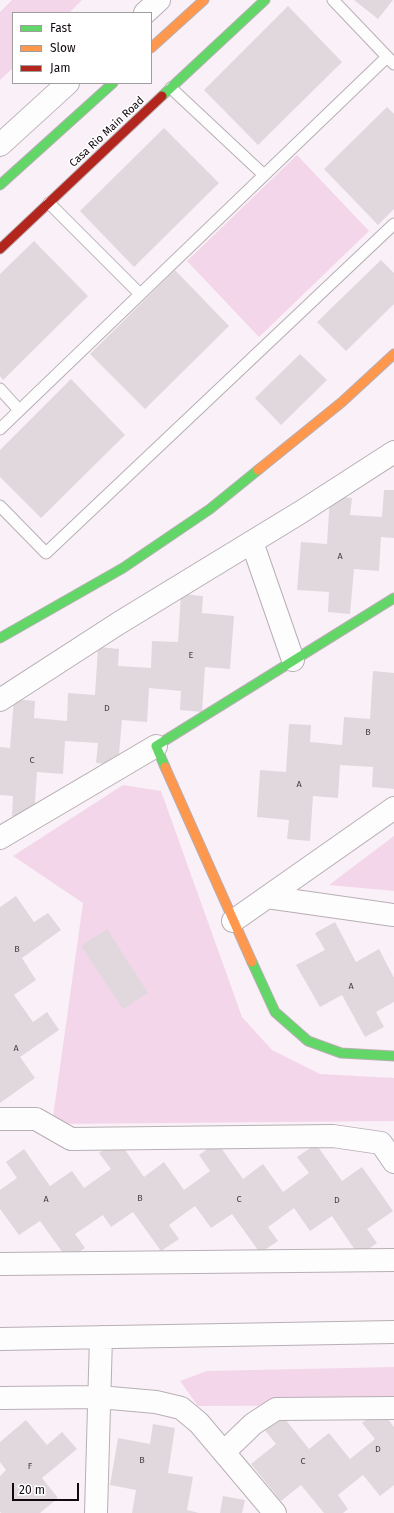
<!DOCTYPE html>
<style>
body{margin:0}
#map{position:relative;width:394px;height:1513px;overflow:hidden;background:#faf0f7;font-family:"Fira Sans",sans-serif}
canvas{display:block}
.legend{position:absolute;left:12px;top:12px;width:140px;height:72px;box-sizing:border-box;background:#fff;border:1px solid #a09d9f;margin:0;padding:5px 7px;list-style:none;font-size:12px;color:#11090f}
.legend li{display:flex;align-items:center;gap:8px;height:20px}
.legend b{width:20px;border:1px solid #a09d9f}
.scale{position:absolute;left:12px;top:1483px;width:67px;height:18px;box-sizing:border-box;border:2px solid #11090f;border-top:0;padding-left:5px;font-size:12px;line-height:14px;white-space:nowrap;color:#11090f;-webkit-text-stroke:3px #fff;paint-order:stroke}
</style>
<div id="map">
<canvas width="394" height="1513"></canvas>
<ul class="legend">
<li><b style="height:5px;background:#63d668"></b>Fast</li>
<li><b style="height:5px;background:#ff974d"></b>Slow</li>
<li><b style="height:5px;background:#b3261e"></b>Jam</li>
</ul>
<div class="scale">20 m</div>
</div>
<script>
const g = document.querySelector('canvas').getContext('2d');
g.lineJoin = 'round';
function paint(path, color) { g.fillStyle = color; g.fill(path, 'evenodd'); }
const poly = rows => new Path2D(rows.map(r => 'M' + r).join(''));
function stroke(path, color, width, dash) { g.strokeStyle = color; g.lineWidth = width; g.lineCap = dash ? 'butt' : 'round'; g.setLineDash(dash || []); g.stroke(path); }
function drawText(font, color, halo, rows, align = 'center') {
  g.font = font + ' "Fira Sans",sans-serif'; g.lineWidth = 3; g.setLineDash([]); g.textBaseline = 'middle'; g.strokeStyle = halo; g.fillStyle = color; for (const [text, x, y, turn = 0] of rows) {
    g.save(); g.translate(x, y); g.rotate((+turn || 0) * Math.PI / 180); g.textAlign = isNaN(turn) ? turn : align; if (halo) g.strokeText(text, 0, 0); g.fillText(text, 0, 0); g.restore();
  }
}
paint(poly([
 [12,0,82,0,69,13,13,13,13,68,0,80,0,12],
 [297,155,369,231,259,337,187,261],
 [123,785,161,791,242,1017,272,1050,320,1074,394,1078,394,1121,52,1124,83,903,13,856],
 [394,836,394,891,329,885],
 [394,1367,394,1405,198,1406,180,1381,207,1371]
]), '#f4d6ea');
paint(poly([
 [354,0,393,0,378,19],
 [288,6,342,62,258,145,204,90],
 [387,107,394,114,394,209,378,225,324,169],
 [164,128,219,183,134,267,80,211],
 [34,241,88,296,3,380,0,376,0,274],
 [381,260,394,273,394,304,346,351,317,322],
 [175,270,229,326,145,409,90,354],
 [300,354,327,380,281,425,255,398],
 [71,379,125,435,41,518,0,477,0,450],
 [384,490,394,490,394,538,381,537,379,571,354,569,350,614,328,612,329,592,297,590,301,542,327,544,330,496,352,498,350,515,382,517],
 [181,594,203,596,202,613,234,616,230,669,205,667,202,712,180,710,181,691,149,688,147,722,122,720,118,765,96,763,98,743,65,741,63,774,37,772,34,817,12,816,13,796,0,795,0,747,10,748,14,699,35,701,34,718,67,721,68,693,95,695,98,647,119,649,118,666,151,668,152,641,178,642],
 [373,671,394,673,394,789,372,787,373,767,340,765,338,798,313,796,310,841,287,839,289,820,257,817,260,770,286,772,289,724,311,725,310,742,342,745,344,717,370,719],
 [16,896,34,922,48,913,61,930,22,958,36,980,14,995,33,1022,47,1012,59,1030,20,1057,35,1078,0,1103,0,907],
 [335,922,356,962,379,949,394,978,394,1002,376,1012,384,1027,365,1037,342,995,320,1007,296,965,325,950,315,933],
 [107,929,148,993,123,1009,81,946],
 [118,1140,144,1177,164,1162,184,1190,210,1171,199,1155,217,1142,243,1179,263,1164,283,1192,309,1173,297,1157,316,1144,342,1181,362,1167,393,1211,367,1229,377,1243,359,1256,332,1216,310,1231,294,1208,268,1227,278,1241,260,1253,232,1214,211,1228,195,1206,169,1225,179,1239,161,1251,133,1212,111,1227,103,1215,75,1234,85,1248,68,1260,40,1221,19,1235,0,1209,0,1190,17,1178,6,1162,24,1149,50,1186,72,1171,84,1188,111,1169,99,1153],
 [380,1409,394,1427,394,1485,380,1496,363,1475,338,1495,348,1509,343,1513,324,1513,301,1485,281,1501,251,1464,276,1444,263,1428,281,1414,309,1449,329,1433,350,1459,375,1439,362,1423],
 [26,1420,47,1445,62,1432,77,1449,42,1478,58,1498,40,1513,1,1513,0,1511,0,1476,6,1470,0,1462,0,1442],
 [153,1424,175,1428,168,1473,193,1477,187,1510,199,1513,132,1513,136,1490,110,1485,118,1438,150,1444],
 [223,1496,245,1500,242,1513,220,1513]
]), '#e1d8de');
const lane = poly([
 [333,0,394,64],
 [171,88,264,175],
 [49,203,140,294],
 [0,389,19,410],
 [0,429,387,57],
 [0,506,46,553,394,224]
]);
const street = poly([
 [145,13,159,0],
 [0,145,68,83],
 [252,542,293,660],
 [0,700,119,623,301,512,394,452],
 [0,838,156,746],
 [267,897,394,915],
 [233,921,394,808],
 [0,1119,36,1119,71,1139,333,1136,381,1143,394,1162],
 [0,1264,394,1260],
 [0,1339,394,1332],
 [0,1398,99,1397,156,1402,181,1408,199,1423,275,1513],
 [224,1452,253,1424,276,1409,394,1408],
 [96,1513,101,1337]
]);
const fast = poly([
 [162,96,265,0],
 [0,185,113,83],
 [0,638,123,568,210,509,258,470],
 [165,767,156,746,394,598],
 [252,962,275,1012,308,1041,341,1053,394,1056]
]);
const slow = poly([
 [151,48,204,0],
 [258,470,342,402,394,354],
 [165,767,252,962]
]);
const jam = poly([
 [0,249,162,96]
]);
stroke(lane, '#b7afb4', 13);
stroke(street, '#b7afb4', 24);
stroke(fast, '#b7afb4', 11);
stroke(slow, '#b7afb4', 11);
stroke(jam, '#b7afb4', 11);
stroke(lane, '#fefdfe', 11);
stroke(street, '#fefdfe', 22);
stroke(fast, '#63d668', 9);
stroke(slow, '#ff974d', 9);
stroke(jam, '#b3261e', 9);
drawText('9px', '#463e44', null, [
 ["A",340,556],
 ["E",191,655],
 ["D",107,708],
 ["B",368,732],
 ["C",32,760],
 ["A",299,784],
 ["B",17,949],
 ["A",351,986],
 ["A",16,1048],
 ["B",140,1198],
 ["A",46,1199],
 ["C",239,1199],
 ["D",337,1200],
 ["D",378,1449],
 ["B",142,1460],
 ["C",303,1461],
 ["F",30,1466]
]);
drawText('11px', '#11090f', '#fff', [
 ["Casa Rio Main Road",107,132,-43]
]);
</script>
